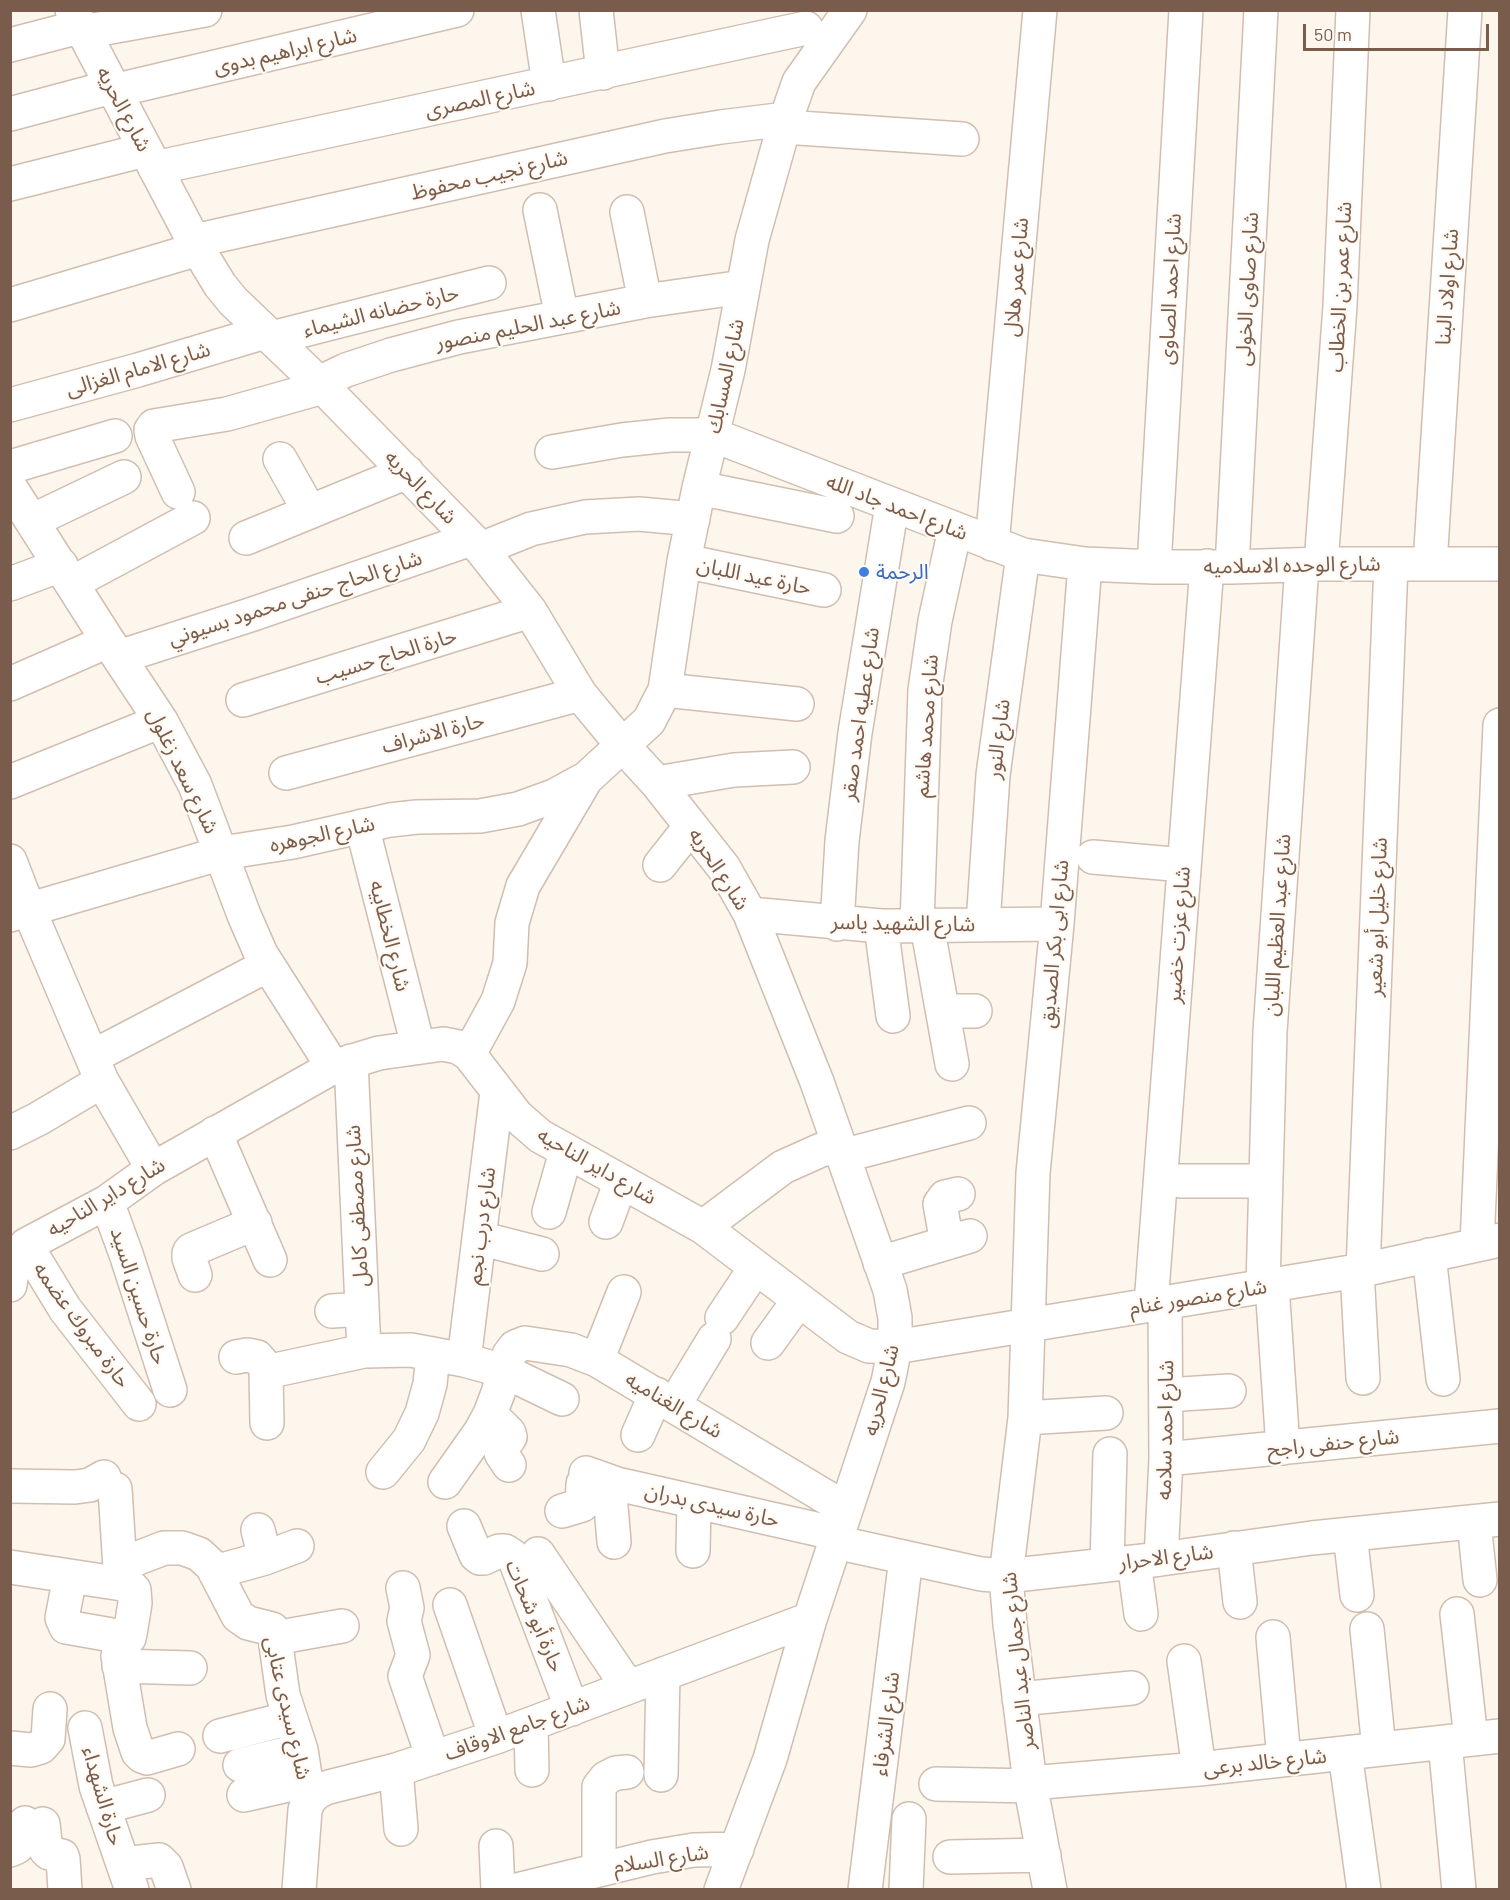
<!DOCTYPE html>
<meta charset="utf-8">
<style>
body{margin:0}
#map{position:relative;width:1510px;height:1900px;overflow:hidden;background:#fdf6ec;font-family:Barlow,sans-serif}
canvas{display:block}
.frame{position:absolute;inset:0;border:12px solid #7a5c4d;pointer-events:none}
.scale{position:absolute;left:1303px;top:24px;width:186px;height:27px;box-sizing:border-box;border:3px solid #7a5c4d;border-top:0;padding-left:8px;font-size:18px;line-height:21px;white-space:nowrap;color:#7a5c4d;-webkit-text-stroke:4px #fffaf3;paint-order:stroke}
</style>
<div id="map">
<canvas width="1510" height="1900"></canvas>
<div class="frame"></div>
<div class="scale">50 m</div>
</div>
<script>
const g = document.querySelector('canvas').getContext('2d');
g.lineJoin = 'round';
const poly = rows => new Path2D(rows.map(r => 'M' + r).join(''));
function stroke(path, color, width, dash) { g.strokeStyle = color; g.lineWidth = width; g.lineCap = dash ? 'butt' : 'round'; g.setLineDash(dash || []); g.stroke(path); }
function drawText(font, color, halo, rows, align = 'center') {
  g.font = font + ' Barlow,"Noto Sans Arabic",sans-serif'; g.lineWidth = 4.5; g.setLineDash([]); g.textBaseline = 'middle'; g.strokeStyle = halo; g.fillStyle = color; for (const [text, x, y, turn = 0] of rows) {
    g.save(); g.translate(x, y); g.rotate((+turn || 0) * Math.PI / 180); g.textAlign = isNaN(turn) ? turn : align; if (halo) g.strokeText(text, 0, 0); g.fillText(text, 0, 0); g.restore();
  }
}
const minor = poly([
 [72,10,198,249,220,285,233,301,323,387,481,549,530,611,580,694,623,746,657,783,724,868,750,914,817,1082,890,1290,895,1318,895,1347,888,1382,810,1619,770,1759,721,1890],
 [538,10,549,84],
 [596,10,603,73],
 [83,32,205,10],
 [10,45,79,27],
 [113,91,457,10],
 [10,114,111,87],
 [784,127,962,139],
 [155,168,806,28],
 [10,184,145,150],
 [540,210,562,317],
 [627,212,645,301],
 [194,241,665,136,721,127,786,119],
 [10,305,198,249],
 [272,338,489,283],
 [319,383,346,370,391,355,459,337,645,301,743,287],
 [10,405,138,370,265,332],
 [552,452,622,440,670,435,713,435,1023,555,1085,564,1154,567,1232,567,1321,564,1500,564],
 [280,459,310,512],
 [10,467,115,436],
 [10,487,108,641,161,721,195,785,244,915,261,954,333,1067],
 [699,488,837,516],
 [178,492,152,436,151,430,154,426,227,414,323,387],
 [32,521,124,477],
 [246,538,407,472],
 [992,544,1040,10],
 [481,549,531,529,585,517,639,514,693,519],
 [684,561,824,590],
 [1321,564,1340,306,1353,10],
 [1430,564,1465,10],
 [1154,567,1186,10],
 [1232,567,1261,10],
 [72,583,193,518],
 [10,584,61,565],
 [119,657,250,615,471,539],
 [10,684,108,641],
 [665,690,797,704],
 [243,700,530,611],
 [286,773,580,694],
 [10,782,161,721],
 [657,783,734,770,793,767],
 [362,826,418,1046],
 [1093,857,1184,865],
 [10,861,29,910,102,1081,153,1169],
 [660,865,691,826],
 [750,914,881,926,1057,924],
 [10,915,222,853,293,842,390,820,417,817,480,816,518,809,554,796,587,778,649,721,665,690,684,561,699,488,728,370,752,240,786,119,799,82,850,10],
 [837,924,842,841,855,733,892,505],
 [983,924,993,775,1023,555],
 [917,925,925,690,935,621,955,529],
 [927,925,952,1064],
 [881,926,893,1016],
 [943,1011,975,1011],
 [469,1054,498,1001,510,963,512,923,523,886,586,779],
 [92,1057,268,965],
 [351,1061,364,1351],
 [10,1133,38,1119,102,1081],
 [215,1133,270,1260],
 [842,1156,969,1123],
 [1181,1181,1265,1181],
 [107,1202,126,1254,170,1390],
 [549,1212,566,1152],
 [606,1222,621,1181],
 [703,1227,783,1167,821,1150,839,1146],
 [479,1238,542,1254],
 [947,1243,940,1204,945,1197,958,1194],
 [1477,1244,1500,725],
 [26,1245,65,1309,139,1404],
 [1429,1255,1443,1379],
 [880,1263,970,1236],
 [1363,1270,1391,564],
 [1357,1271,1363,1378],
 [195,1275,189,1258,189,1253,191,1250,255,1223],
 [10,1285,12,1269,17,1256,26,1245,107,1202,153,1169,333,1067,379,1053,443,1044,458,1047,469,1054,517,1116,540,1136,703,1227,848,1337,869,1346,895,1347,1363,1270,1500,1240],
 [1272,1285,1283,1448],
 [1263,1286,1270,1032,1302,565],
 [1151,1304,1207,566],
 [332,1311,362,1309],
 [722,1318,756,1267],
 [768,1343,799,1300],
 [236,1357,247,1355,257,1357,264,1365,266,1372,267,1423],
 [464,1360,497,1092],
 [597,1360,624,1292],
 [266,1372,364,1351,411,1350,464,1360,504,1371,562,1399],
 [1166,1395,1229,1391],
 [674,1405,714,1339],
 [490,1414,509,1433,510,1437,501,1449,501,1453,509,1465],
 [1025,1418,1106,1413],
 [638,1435,656,1394],
 [1166,1459,1500,1426],
 [383,1472,409,1440,422,1413,430,1384,433,1355],
 [586,1473,617,1484,838,1534],
 [445,1482,481,1431,490,1414,498,1393,509,1355,515,1347,525,1343,571,1350,597,1360,846,1509],
 [609,1482,614,1542],
 [10,1486,75,1487,90,1485,104,1477],
 [115,1489,121,1584],
 [562,1511,582,1505,583,1484,597,1478],
 [1474,1522,1480,1580],
 [464,1526,476,1555,480,1558,484,1558,499,1551,505,1551,514,1557,572,1709],
 [1350,1534,1357,1595],
 [835,1542,981,1574,1006,1576,1161,1559,1312,1538,1500,1519],
 [1234,1548,1240,1602],
 [693,1551,694,1502],
 [538,1554,628,1687],
 [265,1558,297,1546],
 [1161,1559,1166,1459,1165,1302],
 [1134,1562,1141,1614],
 [120,1565,164,1548,182,1548,199,1554,212,1566,238,1616,248,1623,272,1629,275,1638,283,1695,301,1750,309,1800],
 [1107,1565,1110,1454],
 [10,1567,129,1585,134,1590,135,1603,130,1634,125,1642,121,1643,118,1656,130,1728,138,1752,142,1756,147,1758,178,1749],
 [215,1572,265,1558,258,1530],
 [70,1577,62,1618,66,1627,129,1638],
 [403,1588,407,1608,404,1621,413,1655,405,1676,433,1758],
 [450,1605,496,1737],
 [1457,1614,1471,1739],
 [1367,1629,1379,1749],
 [1273,1637,1284,1759],
 [275,1638,342,1626],
 [1184,1661,1199,1769],
 [119,1666,190,1668],
 [1019,1699,1132,1688],
 [531,1724,532,1770],
 [85,1728,96,1786,132,1890],
 [220,1736,290,1718],
 [1445,1742,1459,1890],
 [10,1748,31,1750,41,1747,48,1739,50,1709],
 [1345,1753,1364,1890],
 [240,1765,301,1750],
 [396,1770,401,1829],
 [661,1775,663,1674],
 [1030,1783,1199,1769,1500,1736],
 [936,1784,1032,1786],
 [244,1795,306,1781],
 [103,1807,148,1795],
 [43,1824,46,1850,49,1853,62,1856,63,1859,65,1890],
 [496,1846,498,1890],
 [10,1850,17,1847,24,1839,25,1823],
 [950,1857,1044,1855],
 [123,1864,159,1860,166,1867,174,1890],
 [599,1869,599,1787,606,1778,616,1773,627,1772],
 [299,1890,305,1810,309,1800,316,1793,325,1788,396,1770,496,1737,810,1619],
 [517,1890,652,1857,694,1850,737,1849],
 [865,1890,906,1558],
 [906,1890,909,1819],
 [1050,1890,1030,1783,1010,1624,1006,1576,1025,1418,1033,1173,1057,924,1085,564]
]);
stroke(minor, '#d1beb0', 36);
stroke(minor, '#fff', 33);
for (const [x, y, r, color] of [
 [864,572,6,"#3f7fe0"]
]) { const dot = new Path2D(); dot.arc(x, y, r, 0, 2 * Math.PI); g.fillStyle = color; g.fill(dot); stroke(dot, '#fffaf3', 2); }
drawText('21px', '#7a5c4d', '#fffaf3', [
 ["شارع ابراهيم بدوى",285,51,-13],
 ["شارع المصرى",480,99,-12],
 ["شارع الحريه",124,109,62],
 ["شارع نجيب محفوظ",489,175,-13],
 ["شارع عمر هلال",1016,277,-85],
 ["شارع عمر بن الخطاب",1340,287,-87],
 ["شارع اولاد البنا",1447,287,-86],
 ["شارع احمد الصاوى",1170,289,-87],
 ["شارع صاوى الخولى",1247,289,-87],
 ["حارة حضانه الشيماء",381,311,-14],
 ["شارع عبد الحليم منصور",528,325,-11],
 ["شارع الامام الغزالى",138,369,-16],
 ["شارع المسابك",725,376,-78],
 ["شارع الحريه",421,487,46],
 ["شارع احمد جاد الله",897,507,21],
 ["شارع الوحده الاسلاميه",1292,565,-1],
 ["حارة عيد اللبان",754,576,12],
 ["شارع الحاج حنفى محمود بسيوني",295,598,-18],
 ["حارة الحاج حسيب",386,656,-17],
 ["شارع عطيه احمد صقر",860,714,-82],
 ["شارع محمد هاشم",926,726,-86],
 ["حارة الاشراف",433,733,-15],
 ["شارع النور",998,739,-83],
 ["شارع سعد زغلول",183,771,64],
 ["شارع الجوهره",322,834,-12],
 ["شارع الحريه",719,869,57],
 ["شارع خليل أبو شعير",1377,917,-88],
 ["شارع الشهيد ياسر",903,923,1],
 ["شارع عبد العظيم اللبان",1277,925,-86],
 ["شارع عزت خضير",1178,935,-86],
 ["شارع الخطابيه",390,936,76],
 ["شارع ابى بكر الصديق",1054,944,-85],
 ["شارع داير الناحيه",597,1166,30],
 ["شارع داير الناحيه",106,1197,-31],
 ["شارع مصطفى كامل",357,1206,-93],
 ["شارع درب نجم",481,1226,-83],
 ["حارة حسين السيد",139,1296,72],
 ["شارع منصور غنام",1198,1297,-9],
 ["حارة مبروك عضمه",82,1325,54],
 ["شارع الحريه",881,1390,-76],
 ["شارع الغناميه",674,1405,31],
 ["شارع احمد سلامه",1165,1430,-89],
 ["شارع حنفى راجح",1333,1443,-6],
 ["حارة سيدى بدران",712,1505,13],
 ["شارع الاحرار",1166,1557,-7],
 ["حارة أبو شحات",535,1616,67],
 ["شارع جمال عبد الناصر",1018,1661,-96],
 ["شارع سيدى عتابى",288,1708,77],
 ["شارع الشرفاء",886,1724,-83],
 ["شارع جامع الاوقاف",517,1728,-20],
 ["شارع خالد برعى",1265,1762,-6],
 ["حارة الشهداء",103,1796,74],
 ["شارع السلام",661,1859,-9]
]);
drawText('21px', '#366cbe', '#fffaf3', [
 ["الرحمة",876,572]
], 'left');
</script>
